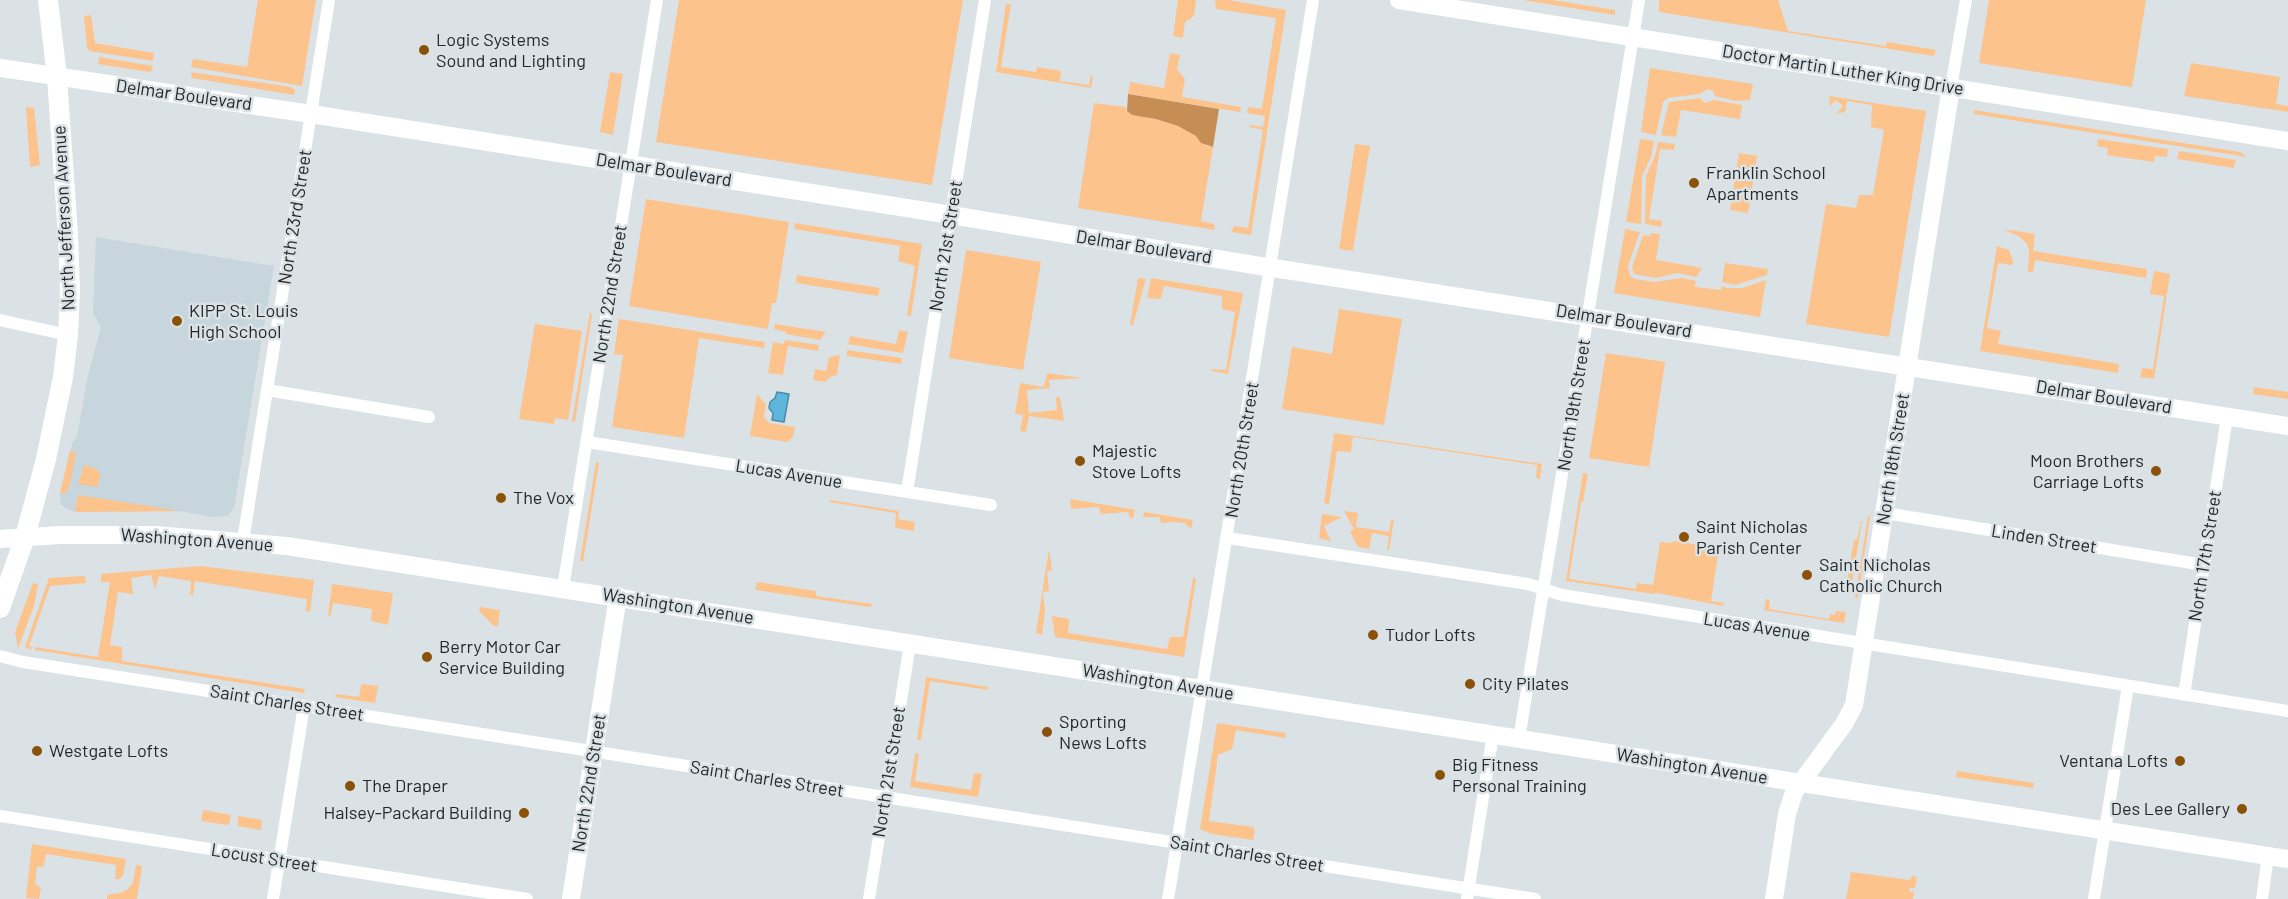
<!DOCTYPE html>
<style>
body{margin:0}
canvas{display:block;background:#dae2e6}
</style>
<canvas width="2288" height="899"></canvas>
<script>
const g = document.querySelector('canvas').getContext('2d');
g.lineJoin = 'round';
function paint(path, color) { g.fillStyle = color; g.fill(path, 'evenodd'); }
const poly = rows => new Path2D(rows.map(r => 'M' + r).join(''));
function stroke(path, color, width, dash) { g.strokeStyle = color; g.lineWidth = width; g.lineCap = dash ? 'butt' : 'round'; g.setLineDash(dash || []); g.stroke(path); }
function drawText(font, color, halo, rows, align = 'center') {
  g.font = font + ' Barlow,sans-serif'; g.lineWidth = 5; g.setLineDash([]); g.textBaseline = 'middle'; g.strokeStyle = halo; g.fillStyle = color; for (const [text, x, y, turn = 0] of rows) {
    g.save(); g.translate(x, y); g.rotate((+turn || 0) * Math.PI / 180); g.textAlign = isNaN(turn) ? turn : align; if (halo) g.strokeText(text, 0, 0); g.fillText(text, 0, 0); g.restore();
  }
}
paint(poly([
 [96,237,274,266,234,508,228,516,213,517,179,511,75,512,64,507,61,503,60,493,72,444,77,436,88,375,101,327,93,313]
]), '#c7d6dd');
paint(poly([
 [258,0,316,0,302,86,191,67,193,59,247,67],
 [679,0,963,0,932,185,656,142],
 [1178,0,1196,0,1194,16,1185,22,1183,38,1173,36],
 [1215,0,1228,0,1286,10,1251,235,1231,232,1234,226,1248,228,1263,130,1249,127,1250,125,1263,127,1265,116,1247,113,1248,107,1262,109,1276,18,1216,9],
 [1523,0,1552,0,1615,10,1615,15],
 [1659,0,1778,0,1788,31,1886,46,1887,42,1936,50,1934,56,1659,12],
 [1989,0,2146,0,2132,87,1979,63],
 [1006,4,1011,4,1001,67,1036,72,1037,67,1061,71,1060,81,1089,85,1091,76,1093,76,1091,88,996,72],
 [91,15,95,43,154,53,153,61,90,51,87,48,84,16],
 [1170,53,1180,55,1177,69,1185,79,1182,97,1241,107,1240,112,1128,94,1130,82,1164,88],
 [99,57,153,66,152,70,150,72,98,64],
 [2191,63,2280,77,2276,104,2288,106,2288,112,2184,96],
 [1650,68,1753,84,1750,100,1736,101,1715,96,1713,91,1708,89,1700,94,1668,98,1663,102,1656,135,1641,132],
 [191,72,291,87,295,90,294,95,192,78],
 [610,72,623,74,613,135,600,132],
 [1829,96,1926,111,1889,337,1806,324,1826,204,1856,208,1859,195,1873,195,1884,130,1871,127,1872,105,1847,101,1845,112,1840,113,1837,113,1843,106,1835,100,1830,107],
 [1700,98,1705,103,1714,100,1742,105,1740,119,1681,110,1676,137,1661,135,1669,102],
 [1094,103,1126,107,1127,111,1132,115,1156,119,1178,126,1196,136,1207,146,1213,147,1201,221,1214,224,1215,230,1078,208],
 [26,107,34,108,40,165,30,167],
 [1974,110,2240,152,2247,157,1974,114],
 [1640,139,1654,141,1651,157,1642,176,1641,224,1626,222],
 [2098,139,2168,149,2167,157,2155,156,2154,162,2107,155,2108,148,2097,146],
 [1658,142,1675,144,1674,150,1660,149,1649,219,1662,221,1661,227,1646,224,1645,221,1646,176,1655,156],
 [1355,144,1370,146,1353,251,1339,249],
 [2179,151,2236,160,2234,168,2177,159],
 [1739,153,1757,156,1748,213,1730,210],
 [646,199,789,222,776,303,772,303,768,329,629,306],
 [795,223,922,244,911,316,907,315,915,266,898,261,900,246,794,229],
 [1625,229,1640,232,1628,266,1630,276,1635,279,1654,282,1682,278,1696,281,1695,287,1721,290,1722,286,1728,288,1742,288,1766,280,1760,317,1614,293],
 [2003,229,2035,234,2033,251,2147,269,2146,278,2035,260,2033,272,2028,272,2029,249,2027,244,2020,237],
 [1651,233,1660,234,1656,260,1702,268,1696,277,1677,273,1656,278,1634,274,1632,267,1643,235,1650,236],
 [1997,246,2009,250,2013,261,2012,265,1998,263,1987,328,2001,331,1998,344,2119,364,2118,373,1980,351],
 [966,250,1041,262,1023,370,949,358],
 [1725,263,1768,269,1767,275,1735,285,1722,282],
 [2154,271,2170,274,2154,379,2140,377,2142,368,2153,369,2164,296,2150,294],
 [797,275,880,288,878,296,796,283],
 [1138,278,1146,279,1133,325,1130,325],
 [1151,278,1243,293,1228,374,1212,371,1211,369,1226,370,1235,312,1222,309,1222,296,1164,286,1161,299,1147,298],
 [1339,309,1402,319,1384,425,1282,409,1292,347,1332,354],
 [590,312,592,315,575,422,572,421],
 [619,319,765,342,764,348,699,338,684,438,612,427,623,355,614,354],
 [535,324,582,331,568,420,555,418,554,424,519,419],
 [775,324,826,332,820,340,786,334,786,332,774,329],
 [899,330,908,332,903,353,848,344,850,336,896,344],
 [785,340,819,345,818,351,788,346,783,375,768,373,773,342,784,344],
 [847,350,902,358,901,364,847,356],
 [1606,353,1665,362,1649,467,1589,458],
 [840,355,837,375,830,377,825,382,813,380,815,369,826,371,829,357],
 [1047,373,1082,378,1049,380,1050,388,1027,390,1029,413,1057,410,1056,397,1060,397,1064,421,1029,416,1026,432,1020,431,1023,415,1015,414,1020,383,1044,387],
 [2254,387,2288,392,2288,399,2253,394],
 [757,394,766,405,764,417,769,423,795,427,793,437,787,442,750,436],
 [1334,433,1542,464,1540,479,1536,478,1537,465,1353,437,1351,452,1337,451,1329,504,1324,503],
 [70,451,76,452,70,484,65,494,60,493],
 [596,462,599,463,583,562,580,561],
 [84,465,96,469,100,473,98,487,78,484],
 [1583,473,1588,474,1583,502,1581,502,1569,579,1636,589,1637,583,1653,585,1660,542,1672,543,1673,541,1719,548,1711,601,1724,603,1723,606,1657,593,1654,594,1566,581],
 [78,495,179,511,75,512],
 [1070,499,1131,509,1135,510,1133,518,1130,518,1128,512,1101,514,1099,507,1071,509],
 [830,500,899,511,898,519,915,522,914,531,896,528,895,526,896,513,830,502],
 [1344,511,1358,513,1356,527,1389,532,1391,520,1394,520,1389,550,1387,550,1389,536,1372,533,1369,549,1358,547,1350,532,1354,529],
 [1144,512,1193,520,1191,529,1185,523,1174,522,1161,523,1159,517,1143,517],
 [1322,514,1342,517,1324,526,1331,541,1319,538],
 [1868,516,1870,516,1858,598,1855,597],
 [1861,521,1862,521,1851,589,1846,588,1854,540,1857,540],
 [1049,549,1052,570,1047,571,1049,591,1043,592,1045,611,1042,635,1036,633],
 [200,566,314,580,310,612,306,611,307,599,195,581,193,595,190,595,191,581,159,576,155,589,151,575,131,578,133,594,118,592,110,645,122,647,122,661,305,689,304,693,35,650,35,647,98,657,110,582,101,582,101,574],
 [85,576,86,583,50,586,29,646,32,647,31,650,25,647,49,578],
 [1193,578,1196,578,1184,657,1055,637,1052,616,1069,619,1068,633,1167,649,1170,637,1183,637],
 [757,582,816,591,816,596,873,604,870,607,755,590],
 [33,583,38,584,34,606,18,648,15,632],
 [332,584,393,593,388,625,371,621,372,609,333,603,331,615,328,616],
 [1766,599,1770,600,1769,609,1829,619,1830,614,1835,615,1836,611,1846,612,1844,623,1764,610],
 [480,607,500,610,498,626,494,626,479,611],
 [926,677,988,687,988,690,930,681,921,740,917,740],
 [363,684,378,686,375,703,335,697,336,694,359,697,361,685],
 [1217,723,1286,733,1285,738,1236,730,1232,749,1218,755,1209,821,1253,827,1255,831,1253,840,1212,834,1200,829],
 [915,753,919,754,915,781,971,790,974,773,982,774,978,797,910,787],
 [1957,771,2034,783,2033,788,1956,777],
 [203,810,231,815,229,824,228,825,201,821],
 [238,816,262,820,261,830,238,826],
 [32,844,126,859,123,875,120,879,115,879,116,865,46,854,44,866,37,867,35,884,41,888,39,899,26,898],
 [136,865,142,866,137,899,107,899,107,895,120,893,127,890,133,883],
 [1851,872,1910,880,1912,876,1917,877,1915,888,1910,888,1909,891,1914,892,1913,899,1846,899]
]), '#fdc38d');
paint(poly([
 [1128,94,1219,109,1213,147,1201,143,1196,136,1178,126,1156,119,1132,115,1127,111]
]), '#c68d55');
const water = poly([
 [777,392,789,394,784,422,772,420,773,413,769,408,770,402,775,398,777,392]
]);
paint(water, '#5eb6dc');
stroke(water, '#4d8ba6', 1.5);
stroke(poly([
 [1951,87,1966,0],
 [0,320,68,335],
 [267,390,429,417],
 [587,442,991,505],
 [907,492,985,0],
 [1885,513,2204,565],
 [1228,538,1528,584,1562,595,2288,711],
 [243,541,329,0],
 [563,588,657,0],
 [0,656,23,662,1535,899],
 [2184,695,2227,417],
 [1519,739,1639,0],
 [0,816,527,899],
 [273,899,304,706],
 [869,899,910,644],
 [1168,899,1313,0],
 [1467,899,1493,734],
 [2094,899,2128,686],
 [2262,899,2268,856]
]), '#fff', 12);
stroke(poly([
 [1399,0,2288,141],
 [0,68,311,114,951,215,1254,265,2288,426],
 [0,539,60,535,155,535,287,546,2288,859],
 [571,899,618,596],
 [1774,899,1787,814,1794,792,1844,724,1854,705,1951,87]
]), '#fff', 18);
stroke(poly([
 [0,608,25,537,46,459,63,377,68,335,70,290,68,235,57,77,48,0]
]), '#fff', 20);
for (const [x, y, r, color] of [
 [424,50,6,"#8a5208"],
 [1694,183,6,"#8a5208"],
 [177,321,6,"#8a5208"],
 [1080,461,6,"#8a5208"],
 [2156,471,6,"#8a5208"],
 [501,498,6,"#8a5208"],
 [1684,537,6,"#8a5208"],
 [1807,575,6,"#8a5208"],
 [1373,635,6,"#8a5208"],
 [427,657,6,"#8a5208"],
 [1470,684,6,"#8a5208"],
 [1047,732,6,"#8a5208"],
 [37,751,6,"#8a5208"],
 [2180,761,6,"#8a5208"],
 [1440,775,6,"#8a5208"],
 [350,786,6,"#8a5208"],
 [2242,809,6,"#8a5208"],
 [524,813,6,"#8a5208"]
]) { const dot = new Path2D(); dot.arc(x, y, r, 0, 2 * Math.PI); g.fillStyle = color; g.fill(dot); stroke(dot, '#dae2e6', 2); }
drawText('18px', '#252829', '#dae2e6', [
 ["Logic Systems",436,40],
 ["Sound and Lighting",436,61],
 ["Franklin School",1706,173],
 ["Apartments",1706,194],
 ["KIPP St. Louis",189,311],
 ["High School",189,332],
 ["Majestic",1092,451],
 ["Stove Lofts",1092,472],
 ["Moon Brothers",2144,461,"right"],
 ["Carriage Lofts",2144,482,"right"],
 ["The Vox",513,498],
 ["Saint Nicholas",1696,527],
 ["Parish Center",1696,548],
 ["Saint Nicholas",1819,565],
 ["Catholic Church",1819,586],
 ["Tudor Lofts",1385,635],
 ["Berry Motor Car",439,647],
 ["Service Building",439,668],
 ["City Pilates",1482,684],
 ["Sporting",1059,722],
 ["News Lofts",1059,743],
 ["Westgate Lofts",49,751],
 ["Ventana Lofts",2168,761,"right"],
 ["Big Fitness",1452,765],
 ["Personal Training",1452,786],
 ["The Draper",362,786],
 ["Des Lee Gallery",2230,809,"right"],
 ["Halsey-Packard Building",512,813,"right"]
], 'left');
drawText('18px', '#252829', '#dae2e6', [
 ["Doctor Martin Luther King Drive",1843,70,9],
 ["Delmar Boulevard",184,95,8],
 ["Delmar Boulevard",664,170,9],
 ["North 23rd Street",295,217,-81],
 ["North Jefferson Avenue",64,218,-93],
 ["North 21st Street",946,246,-81],
 ["Delmar Boulevard",1144,247,9],
 ["North 22nd Street",610,294,-81],
 ["Delmar Boulevard",1624,321,9],
 ["Delmar Boulevard",2104,397,9],
 ["North 19th Street",1574,405,-81],
 ["North 20th Street",1242,450,-81],
 ["North 18th Street",1893,459,-81],
 ["Lucas Avenue",789,474,9],
 ["Linden Street",2044,539,9],
 ["Washington Avenue",197,540,4],
 ["North 17th Street",2205,556,-81],
 ["Washington Avenue",678,606,9],
 ["Lucas Avenue",1757,627,9],
 ["Washington Avenue",1158,682,9],
 ["Saint Charles Street",287,703,9],
 ["Washington Avenue",1692,766,9],
 ["North 21st Street",889,772,-81],
 ["Saint Charles Street",767,779,9],
 ["North 22nd Street",589,783,-81],
 ["Saint Charles Street",1247,854,9],
 ["Locust Street",264,858,9]
]);
</script>
